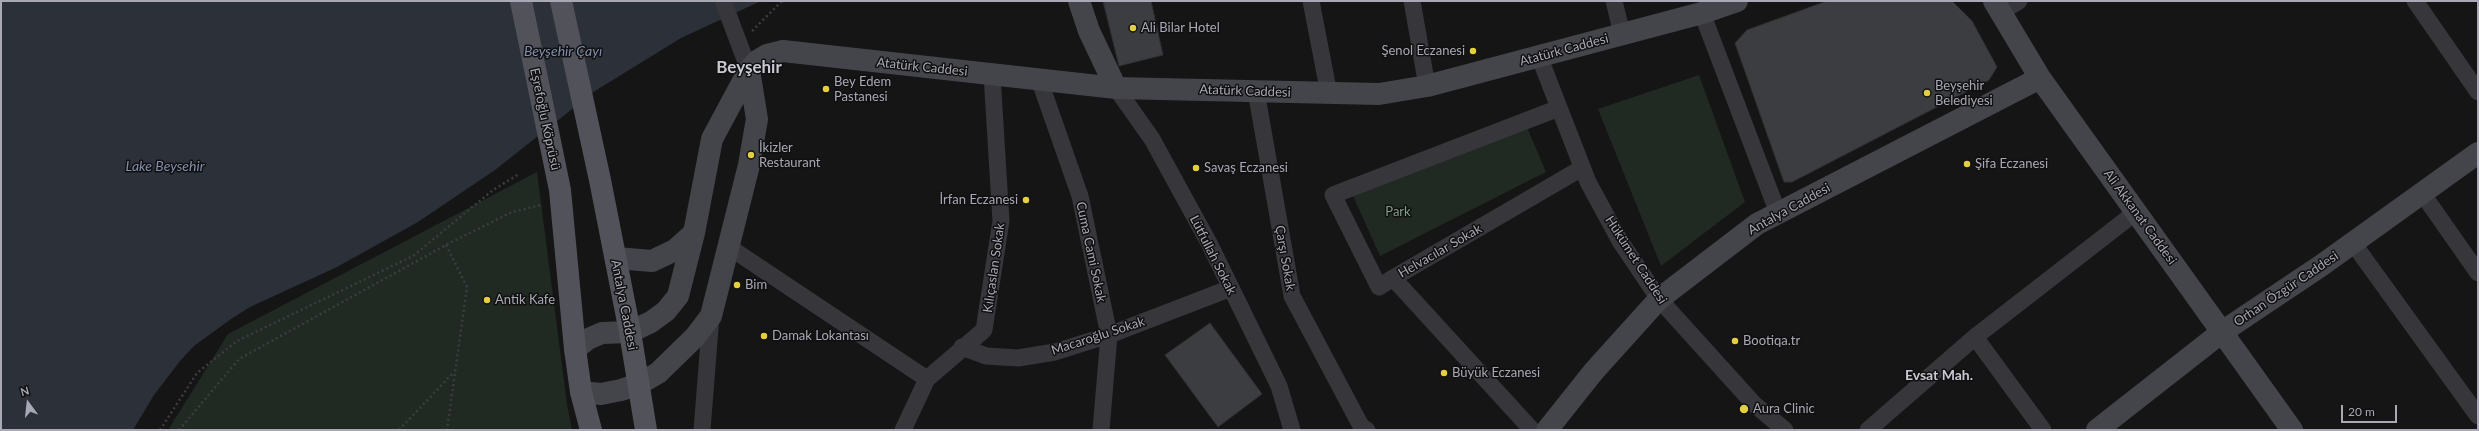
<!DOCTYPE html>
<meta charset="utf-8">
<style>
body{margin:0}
#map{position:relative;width:2479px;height:431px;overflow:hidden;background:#151516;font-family:Lato,sans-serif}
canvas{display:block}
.frame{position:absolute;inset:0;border:2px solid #a8a9b5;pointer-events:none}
.north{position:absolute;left:8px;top:383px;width:40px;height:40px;-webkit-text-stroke:3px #101011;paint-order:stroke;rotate:345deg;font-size:11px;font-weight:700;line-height:16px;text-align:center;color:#a8a9b5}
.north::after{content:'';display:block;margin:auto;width:14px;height:18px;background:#a8a9b5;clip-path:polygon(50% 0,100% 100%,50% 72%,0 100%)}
.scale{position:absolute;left:2341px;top:405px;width:56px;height:18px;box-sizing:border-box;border:2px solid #a8a9b5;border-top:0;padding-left:5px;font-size:12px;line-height:14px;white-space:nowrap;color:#a8a9b5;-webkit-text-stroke:3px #101011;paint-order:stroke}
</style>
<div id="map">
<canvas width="2479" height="431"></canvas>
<div class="frame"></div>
<div class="north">N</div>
<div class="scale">20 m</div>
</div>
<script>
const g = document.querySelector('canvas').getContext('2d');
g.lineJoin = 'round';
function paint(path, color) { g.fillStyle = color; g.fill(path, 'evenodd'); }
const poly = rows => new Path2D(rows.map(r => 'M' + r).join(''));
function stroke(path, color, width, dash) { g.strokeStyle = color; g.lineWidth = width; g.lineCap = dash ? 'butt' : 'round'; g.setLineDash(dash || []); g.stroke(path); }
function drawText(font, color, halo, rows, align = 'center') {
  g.font = font + ' Lato,sans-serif'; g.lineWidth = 3; g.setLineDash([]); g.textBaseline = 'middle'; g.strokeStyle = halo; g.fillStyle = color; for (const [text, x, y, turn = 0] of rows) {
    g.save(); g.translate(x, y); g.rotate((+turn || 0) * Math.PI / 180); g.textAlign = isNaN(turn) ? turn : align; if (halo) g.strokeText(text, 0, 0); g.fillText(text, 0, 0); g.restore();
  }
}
paint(poly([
 [1699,75,1745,202,1661,266,1598,109],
 [1527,127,1546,172,1380,256,1353,196],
 [537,172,567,404,572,430,168,430,228,334]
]), '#212923');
paint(poly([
 [1,1,761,1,681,38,595,91,495,170,418,222,337,267,250,307,231,319,194,346,180,361,154,395,133,430,1,430]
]), '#2c3039');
const building = poly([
 [1103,1,1151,1,1163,55,1119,66,1103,1],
 [1827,1,1952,1,1972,21,1997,67,1989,80,1792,182,1784,182,1735,43,1747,30,1827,1],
 [1210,323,1262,394,1218,427,1165,355,1210,323]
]);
paint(building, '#3c3d40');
stroke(building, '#302f32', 1);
stroke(poly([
 [752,31,782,1],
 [446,245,467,287,447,430],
 [160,430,197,373,237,341,413,256,493,190,519,174],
 [179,430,239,359,446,245,512,212,541,205],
 [399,430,454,372]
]), '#3c3c42', 2.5, [2, 3]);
stroke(poly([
 [723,1,749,70],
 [1311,1,1329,94],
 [1412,1,1427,86],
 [1614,1,1622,34],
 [2415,1,2478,92],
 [2001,12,2019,1],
 [1702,13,1778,213],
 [1539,56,1588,182,1620,241,1659,299,1754,404,1785,430],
 [1039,79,1080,196,1109,335,1101,430],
 [1116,88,1152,139,1209,243,1279,386,1292,430],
 [1256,91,1292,296,1361,426,1367,430],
 [2422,193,2478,273],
 [2353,243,2478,416],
 [729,247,927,379],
 [1393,278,1379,287,1333,195,1559,108],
 [1975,337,2043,430],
 [962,347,986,356,1018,358,1055,352,1109,335,1231,288],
 [702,430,711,316],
 [903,430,927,379,984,330,1001,221,992,75],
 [1532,430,1393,278,1582,168],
 [1868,430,1975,337,2136,212]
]), '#36363b', 17);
stroke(poly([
 [1079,1,1089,31,1116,88],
 [1994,1,2040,78,2292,430],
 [616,258,652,261,675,250,694,233,712,139,749,70,757,61,767,55,783,51,1116,88,1379,94,1427,86,1702,13,1737,1],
 [575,349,588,339,602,333,630,332,651,322,666,311,678,296,694,233],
 [581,392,601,394,621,390,639,384,658,373,695,337,711,316,749,165,757,119,749,70],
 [1547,430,1594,371,1659,299,1757,224,2040,78],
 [2097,430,2222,332,2322,265,2478,153]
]), '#44444b', 22);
stroke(poly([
 [521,1,560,190,575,349,581,392,591,430],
 [561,1,600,180,630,332,646,430]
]), '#52525a', 22);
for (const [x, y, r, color] of [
 [1133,28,4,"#e4d03f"],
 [1473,51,4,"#e4d03f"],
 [826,89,4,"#e4d03f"],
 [1927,93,4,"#e4d03f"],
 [751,155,4,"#e4d03f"],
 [1967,164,4,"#e4d03f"],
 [1196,168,4,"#e4d03f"],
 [1026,200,4,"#e4d03f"],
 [737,285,4,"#e4d03f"],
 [487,300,4,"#e4d03f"],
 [764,336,4,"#e4d03f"],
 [1735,341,4,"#e4d03f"],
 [1444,373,4,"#e4d03f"],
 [1744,409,5,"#e4d03f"]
]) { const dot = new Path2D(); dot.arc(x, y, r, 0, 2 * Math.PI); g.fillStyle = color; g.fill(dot); stroke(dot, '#101011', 1.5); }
drawText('13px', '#a8a9b5', '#101011', [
 ["Ali Bilar Hotel",1141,28],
 ["Şenol Eczanesi",1465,51,"right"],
 ["Bey Edem",834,82],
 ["Pastanesi",834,97],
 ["Beyşehir",1935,86],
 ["Belediyesi",1935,101],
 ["İkizler",759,148],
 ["Restaurant",759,163],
 ["Şifa Eczanesi",1975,164],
 ["Savaş Eczanesi",1204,168],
 ["İrfan Eczanesi",1018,200,"right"],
 ["Bim",745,285],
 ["Antik Kafe",495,300],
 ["Damak Lokantası",772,336],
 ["Bootiqa.tr",1743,341],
 ["Büyük Eczanesi",1452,373],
 ["Aura Clinic",1753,409]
], 'left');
drawText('13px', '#a8a9b5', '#101011', [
 ["Atatürk Caddesi",1564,50,-15],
 ["Atatürk Caddesi",922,67,6],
 ["Atatürk Caddesi",1245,91,2],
 ["Eşrefoğlu Köprüsü",545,119,78],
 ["Antalya Caddesi",1789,209,-29],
 ["Ali Akkanat Caddesi",2140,217,54],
 ["Helvacılar Sokak",1440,251,-30],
 ["Cuma Cami Sokak",1091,252,78],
 ["Lütfullah Sokak",1213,255,63],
 ["Çarşı Sokak",1285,258,80],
 ["Hükümet Caddesi",1636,260,57],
 ["Kılıçaslan Sokak",994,268,-82],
 ["Orhan Özgür Caddesi",2286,289,-34],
 ["Antalya Caddesi",624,305,79],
 ["Macaroğlu Sokak",1098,336,-18]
]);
drawText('13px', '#809f89', '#101011', [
 ["Park",1398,212]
]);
drawText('italic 14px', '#818fae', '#101011', [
 ["Beyşehir Çayı",563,51],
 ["Lake Beysehir",165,166]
]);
drawText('bold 14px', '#c8c9d2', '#101011', [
 ["Evsat Mah.",1939,375]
]);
drawText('bold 17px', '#c8c9d2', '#101011', [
 ["Beyşehir",749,68]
]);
</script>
